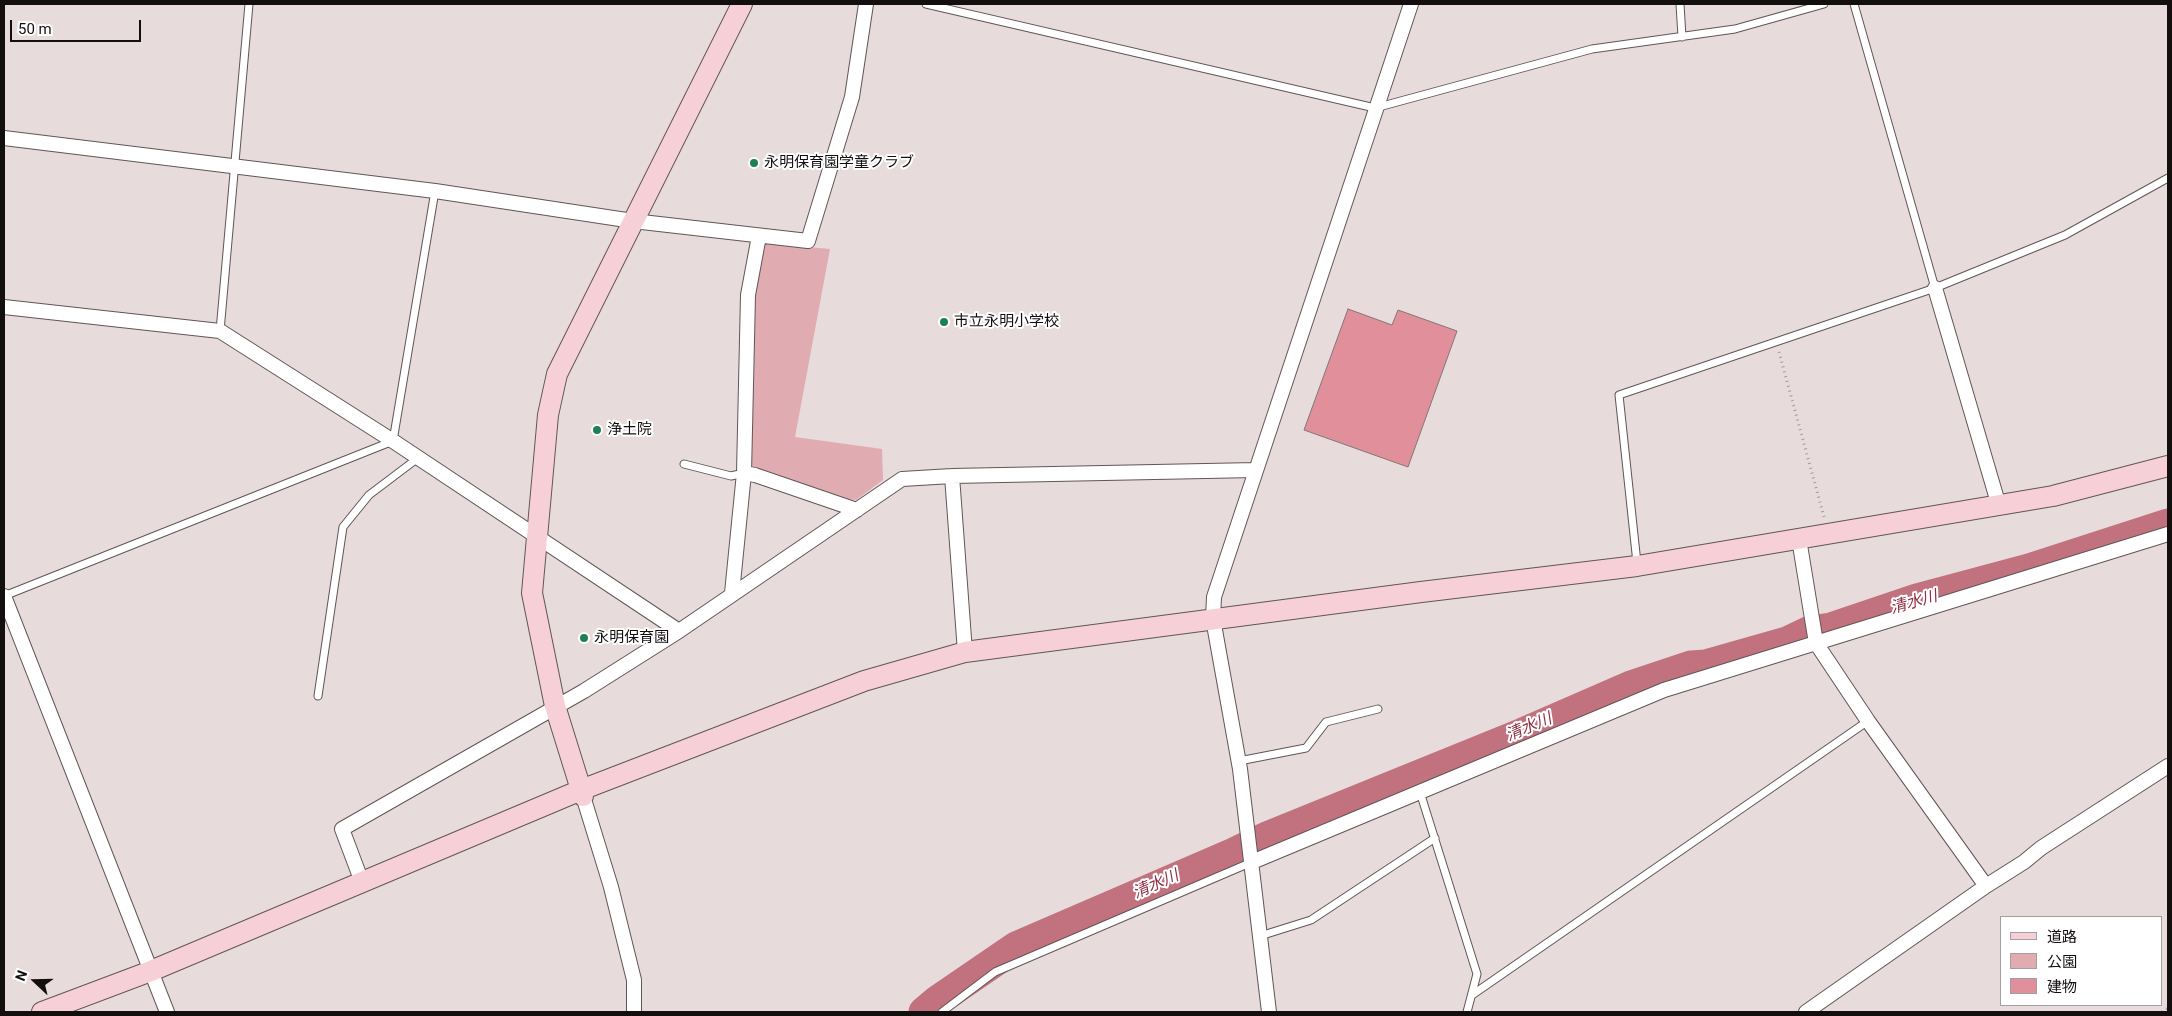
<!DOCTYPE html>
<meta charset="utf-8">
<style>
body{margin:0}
#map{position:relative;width:2172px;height:1016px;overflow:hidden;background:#e7dbdc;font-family:Roboto,"Noto Sans JP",sans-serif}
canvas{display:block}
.frame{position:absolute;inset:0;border:5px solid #130f0f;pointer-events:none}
.legend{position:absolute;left:2000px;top:916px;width:162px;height:90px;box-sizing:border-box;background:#fff;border:1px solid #a19f9f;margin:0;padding:6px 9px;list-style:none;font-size:15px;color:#130f0f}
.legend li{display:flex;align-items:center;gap:10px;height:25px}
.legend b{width:25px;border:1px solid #a19f9f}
.north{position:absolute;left:10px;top:956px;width:50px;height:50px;-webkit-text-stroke:4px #fff;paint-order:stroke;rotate:291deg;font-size:14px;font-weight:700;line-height:20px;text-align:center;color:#130f0f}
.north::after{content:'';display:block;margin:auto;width:18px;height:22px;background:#130f0f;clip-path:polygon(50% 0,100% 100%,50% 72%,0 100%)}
.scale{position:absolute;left:10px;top:20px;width:131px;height:22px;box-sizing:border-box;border:2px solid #130f0f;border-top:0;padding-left:6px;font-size:15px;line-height:18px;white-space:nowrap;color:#130f0f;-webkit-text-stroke:4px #fff;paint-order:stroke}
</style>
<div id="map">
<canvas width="2172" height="1016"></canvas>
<div class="frame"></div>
<ul class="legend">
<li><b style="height:6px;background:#f7cfd6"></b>道路</li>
<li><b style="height:14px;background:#e0acb2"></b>公園</li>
<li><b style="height:14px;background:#e18f9b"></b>建物</li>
</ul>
<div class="north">N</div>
<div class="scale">50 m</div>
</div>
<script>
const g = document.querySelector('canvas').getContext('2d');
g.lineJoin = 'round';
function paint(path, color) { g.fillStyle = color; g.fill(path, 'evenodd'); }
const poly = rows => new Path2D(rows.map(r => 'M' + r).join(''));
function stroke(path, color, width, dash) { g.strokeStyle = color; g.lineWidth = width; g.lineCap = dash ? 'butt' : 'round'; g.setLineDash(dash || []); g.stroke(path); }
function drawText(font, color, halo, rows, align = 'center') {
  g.font = font + ' Roboto,"Noto Sans JP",sans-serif'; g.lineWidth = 4; g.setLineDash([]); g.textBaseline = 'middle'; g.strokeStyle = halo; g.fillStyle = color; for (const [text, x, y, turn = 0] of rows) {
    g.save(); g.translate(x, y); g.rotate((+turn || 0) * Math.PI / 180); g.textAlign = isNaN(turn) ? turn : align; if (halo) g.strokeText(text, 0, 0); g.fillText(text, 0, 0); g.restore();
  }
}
paint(poly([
 [763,243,830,249,795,437,882,449,883,480,856,500,845,499,755,470,751,464,752,300]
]), '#e0acb2');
stroke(poly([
 [924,1012,937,1001,1016,947,1234,853,1269,836,1523,733,1631,686,1691,666,1706,665,1787,642,1810,631,1831,628,1917,599,2029,569,2168,524]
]), '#c1727e', 31);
const building = poly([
 [1348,309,1392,325,1398,310,1457,331,1408,467,1304,430,1348,309]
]);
paint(building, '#e18f9b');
stroke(building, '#817677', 1);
const lane = poly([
 [926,4,1375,108,1592,49,1735,29,1824,4],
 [1680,4,1682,37],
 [1854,4,1935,288],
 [220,331,249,4],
 [684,464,731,476,744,473],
 [1637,563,1619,395,1935,288,2065,235,2168,178],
 [4,596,393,441,435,191],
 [318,696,343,527,369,495,418,458],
 [1239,761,1306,748,1326,722,1378,709],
 [1420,792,1477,974,1467,1012],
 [1260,936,1311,920,1435,838],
 [1472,995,1868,721],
 [942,1012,995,972,1252,862]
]);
const street = poly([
 [4,138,435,191,633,221,808,241,852,97,866,4],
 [1935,288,1999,506],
 [4,307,220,331,393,441,679,631],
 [744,473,755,475,857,510],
 [952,476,965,652],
 [1799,539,1816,643,1868,721,1986,886],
 [732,593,744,473,748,295,759,236],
 [4,596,167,1012],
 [583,796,611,887,634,980,634,1012],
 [1252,862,1664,690,2168,534],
 [362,882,342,829,584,691,679,631,902,479,952,476,1256,470],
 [1269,1012,1240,769,1213,619,1214,597,1411,4],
 [1806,1012,1986,886,2024,862,2041,848,2168,766]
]);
const secondary = poly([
 [583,796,555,706,532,593,548,415,557,374,742,4],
 [42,1012,151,971,581,790,864,681,965,652,1421,592,1637,566,2053,496,2168,466]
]);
stroke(lane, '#605657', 9);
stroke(street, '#605657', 16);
stroke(secondary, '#605657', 22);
stroke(poly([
 [1779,352,1824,517],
 [2162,1012,2168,1008]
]), '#a49a9b', 3, [1, 4]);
stroke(lane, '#fff', 7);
stroke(street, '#fff', 14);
stroke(secondary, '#f7cfd6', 20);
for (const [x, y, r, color] of [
 [754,163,5,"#1f7f57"],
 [944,322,5,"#1f7f57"],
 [597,430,5,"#1f7f57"],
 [584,638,5,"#1f7f57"]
]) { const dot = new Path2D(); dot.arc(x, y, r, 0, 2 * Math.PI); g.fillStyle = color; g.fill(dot); stroke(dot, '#fff', 2); }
drawText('15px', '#130f0f', '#fff', [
 ["永明保育園学童クラブ",764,163],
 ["市立永明小学校",954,322],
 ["浄土院",607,430],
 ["永明保育園",594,638]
], 'left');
drawText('italic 16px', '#8e2e43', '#fff', [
 ["清水川",1914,603,-16],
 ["清水川",1529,728,-23],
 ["清水川",1156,885,-24]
]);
</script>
